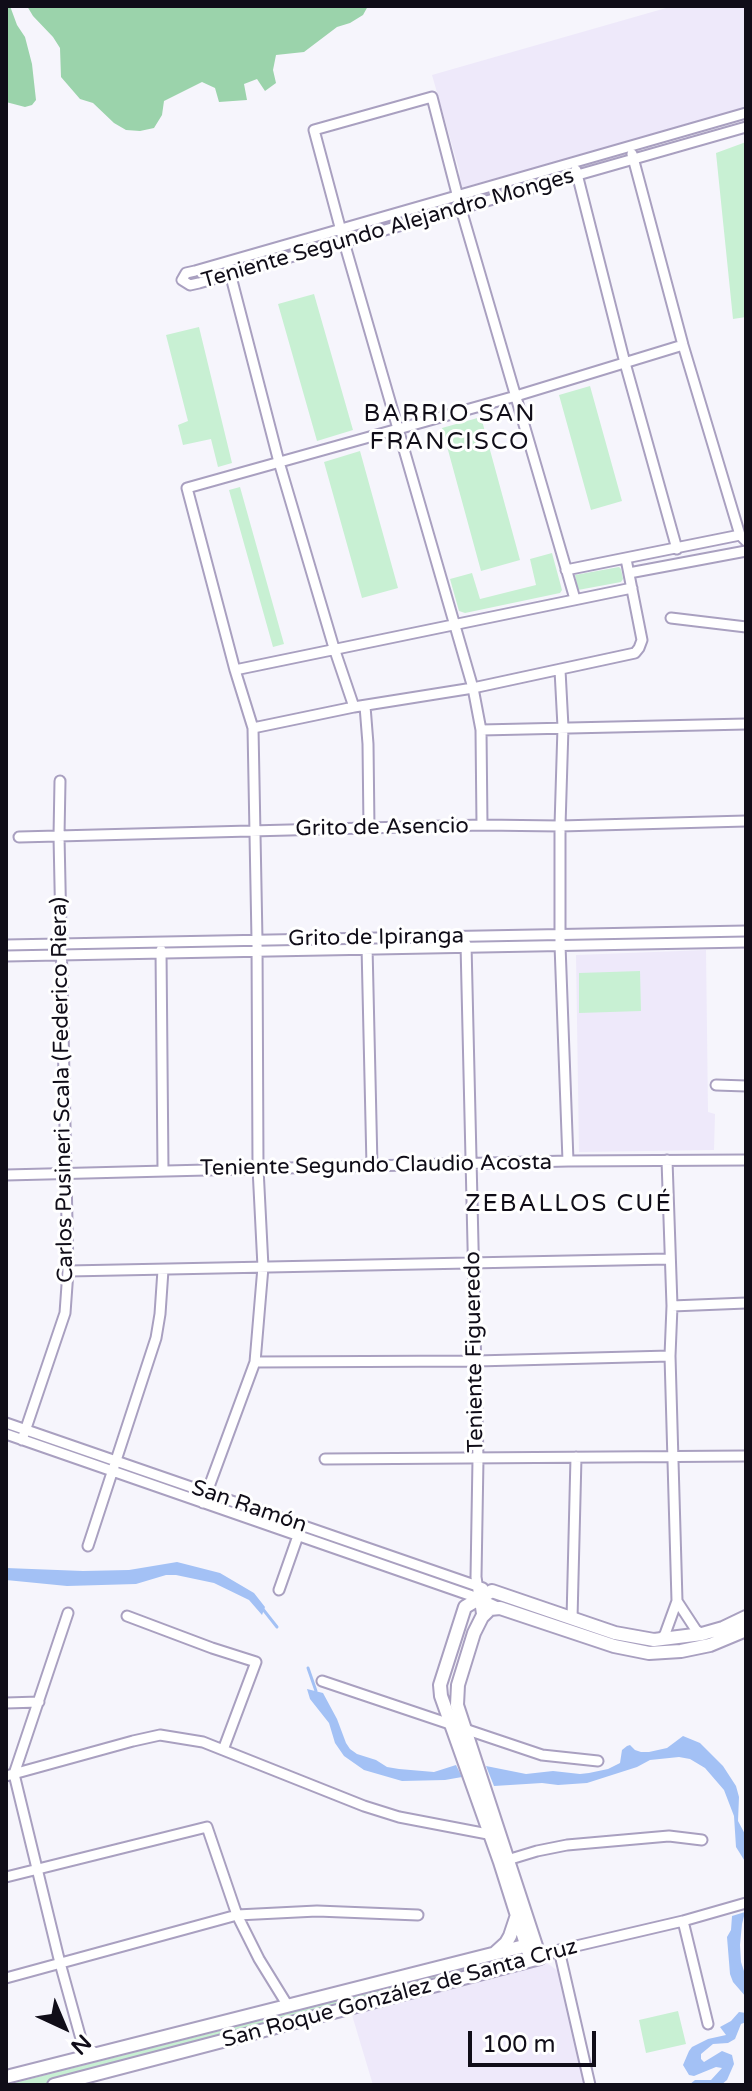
<!DOCTYPE html>
<meta charset="utf-8">
<style>
body{margin:0}
#map{position:relative;width:752px;height:2091px;overflow:hidden;background:#f6f5fc;font-family:"Varela Round",sans-serif}
canvas{display:block}
.frame{position:absolute;inset:0;border:8px solid #100d18;pointer-events:none}
.north{position:absolute;left:24px;top:1987px;width:80px;height:80px;-webkit-text-stroke:6px #fff;paint-order:stroke;rotate:136deg;font-size:22px;font-weight:700;line-height:32px;text-align:center;color:#100d18}
.north::after{content:'';display:block;margin:auto;width:28px;height:36px;background:#100d18;clip-path:polygon(50% 0,100% 100%,50% 72%,0 100%)}
.scale{position:absolute;left:468px;top:2031px;width:128px;height:36px;box-sizing:border-box;border:4px solid #100d18;border-top:0;padding-left:10px;font-size:24px;line-height:28px;white-space:nowrap;color:#100d18;-webkit-text-stroke:6px #fff;paint-order:stroke}
</style>
<div id="map">
<canvas width="752" height="2091"></canvas>
<div class="frame"></div>
<div class="north">N</div>
<div class="scale">100 m</div>
</div>
<script>
const g = document.querySelector('canvas').getContext('2d');
g.lineJoin = 'round';
function paint(path, color) { g.fillStyle = color; g.fill(path, 'evenodd'); }
const poly = rows => new Path2D(rows.map(r => 'M' + r).join(''));
function stroke(path, color, width, dash) { g.strokeStyle = color; g.lineWidth = width; g.lineCap = dash ? 'butt' : 'round'; g.setLineDash(dash || []); g.stroke(path); }
function drawText(font, color, halo, rows, align = 'center') {
  g.font = font + ' "Varela Round",sans-serif'; g.lineWidth = 6; g.setLineDash([]); g.textBaseline = 'middle'; g.strokeStyle = halo; g.fillStyle = color; for (const [text, x, y, turn = 0] of rows) {
    g.save(); g.translate(x, y); g.rotate((+turn || 0) * Math.PI / 180); g.textAlign = isNaN(turn) ? turn : align; if (halo) g.strokeText(text, 0, 0); g.fillText(text, 0, 0); g.restore();
  }
}
paint(poly([
 [673,6,746,6,746,109,461,188,458,180,460,173,432,75],
 [706,950,708,1112,715,1114,714,1150,579,1152,576,955],
 [547,1963,558,1971,586,2085,373,2085,352,2015]
]), '#eee9fa');
paint(poly([
 [746,142,746,317,733,319,716,153],
 [314,294,353,430,317,441,278,304],
 [199,327,232,463,218,467,211,439,183,445,178,425,188,421,166,335],
 [590,386,622,501,591,510,559,395],
 [481,417,520,560,481,571,442,428],
 [360,451,398,588,362,598,324,462],
 [240,487,284,644,273,647,229,490],
 [552,553,562,590,560,593,465,613,459,611,450,579,472,573,480,599,536,585,530,559],
 [619,567,621,569,623,579,621,582,578,590,575,575],
 [640,971,641,1011,579,1013,579,973],
 [483,1964,487,1967,484,1970,44,2085,6,2085],
 [678,2011,686,2044,646,2053,639,2020]
]), '#c8f0d3');
paint(poly([
 [6,6,10,6,17,25,25,37,32,64,36,100,32,105,25,107,6,102],
 [27,6,368,6,363,15,350,23,337,27,304,52,276,55,273,70,276,83,265,91,257,79,244,84,247,100,219,102,215,88,202,82,164,101,162,115,154,128,140,131,126,130,114,123,93,103,80,99,61,77,60,48,53,37,33,16]
]), '#9bd3ab');
paint(poly([
 [177,1562,220,1573,254,1593,265,1607,262,1615,249,1600,214,1583,176,1575,166,1575,136,1584,67,1586,6,1580,6,1568,83,1571,129,1570],
 [307,1689,323,1693,337,1719,346,1743,350,1749,357,1754,376,1760,387,1767,399,1769,434,1772,456,1765,462,1777,445,1780,402,1781,364,1770,344,1756,335,1743,329,1723,310,1699],
 [683,1736,700,1743,723,1766,736,1786,739,1797,738,1821,746,1836,746,1870,746,1863,736,1847,734,1816,724,1790,705,1768,690,1759,679,1757,650,1760,637,1767,587,1783,558,1785,542,1783,494,1786,486,1766,526,1774,553,1771,580,1774,589,1773,608,1769,620,1763,622,1750,627,1746,630,1745,635,1750,641,1752,649,1752,667,1748],
 [745,1912,742,1924,740,1945,741,1962,746,1977,746,1997,733,1982,730,1974,727,1937,731,1930,732,1916],
 [739,2012,746,2013,746,2022,741,2024,735,2039,728,2043,713,2044,701,2054,701,2059,704,2062,722,2051,732,2055,734,2064,727,2080,721,2085,689,2085,695,2080,711,2080,722,2068,716,2067,694,2076,689,2075,683,2065,689,2051,692,2047,708,2039,726,2035,720,2027,731,2021]
]), '#a3c1f5');
stroke(poly([
 [262,1608,277,1627],
 [308,1668,316,1691]
]), '#a3c1f5', 3);
const minor = poly([
 [746,113,195,271,186,273,182,280,190,285,199,283,746,127],
 [632,154,683,345,740,535,746,541],
 [576,170,625,363,677,549],
 [229,269,279,462,334,648,354,707],
 [566,570,740,535],
 [629,573,746,551],
 [671,618,746,627],
 [235,670,632,588],
 [560,670,563,727,560,826,560,945,568,1161],
 [365,706,368,744,369,828],
 [253,728,354,707,473,688,635,653,639,648,642,640,626,559],
 [481,730,746,724],
 [482,825,481,730,473,688,344,242,314,130,432,97,461,209,575,599],
 [19,837,482,825,560,826,746,821],
 [466,944,478,1459,476,1577,482,1617],
 [6,945,746,931],
 [367,946,372,1166],
 [161,950,163,1170],
 [6,956,746,942],
 [716,1085,746,1086],
 [6,1175,568,1161,746,1160],
 [68,1271,669,1259],
 [672,1306,746,1303],
 [255,1362,476,1361,670,1356],
 [6,1423,483,1588],
 [6,1434,478,1598,500,1608],
 [22,1440,65,1313,68,1271,59,836,60,781],
 [325,1459,746,1456],
 [203,1503,255,1362,263,1267,258,1168,257,940,253,728,235,670,187,488,516,396,683,345],
 [88,1546,156,1338,160,1314,163,1270],
 [279,1590,299,1533],
 [677,1601,696,1630,702,1634],
 [68,1613,14,1774,60,1963,86,2057],
 [127,1616,212,1648,256,1662,223,1750],
 [572,1619,576,1457],
 [661,1639,665,1634,677,1601,670,1356,672,1306,667,1160],
 [322,1681,542,1755,598,1761],
 [6,1703,39,1702],
 [6,1776,133,1741,160,1735,203,1742,364,1806,399,1817,493,1835],
 [504,1861,537,1851,567,1845,669,1836,702,1840],
 [6,1877,207,1827,237,1915,259,1959,288,2006],
 [683,1921,708,2024],
 [559,1950,590,2085],
 [540,1958,559,1950,683,1921,746,1903],
 [6,1978,237,1915,317,1911,418,1915]
]);
const tertiary = poly([
 [495,1953,506,1943,510,1936,517,1915],
 [531,1960,500,1862,441,1696,440,1685,465,1607,492,1591,615,1633,654,1640,702,1634,723,1628,746,1617],
 [6,2077,532,1944],
 [54,2085,540,1958,457,1705,458,1685,474,1633,482,1617,490,1609,500,1608,614,1646,649,1653,681,1651,710,1645,746,1630]
]);
stroke(minor, '#a9a0c0', 13);
stroke(tertiary, '#a9a0c0', 16);
stroke(minor, '#fff', 9);
stroke(tertiary, '#fff', 12);
drawText('22px', '#100d18', '#fff', [
 ["Teniente Segundo Alejandro Monges",388,229,-16],
 ["Grito de Asencio",382,828,-1],
 ["Grito de Ipiranga",376,938,-1],
 ["Carlos Pusineri Scala (Federico Riera)",63,1090,-91],
 ["Teniente Segundo Claudio Acosta",376,1166,-1],
 ["Teniente Figueredo",475,1352,-91],
 ["San Ramón",249,1507,19],
 ["San Roque González de Santa Cruz",400,1994,-15]
]);
g.letterSpacing = '2px';
drawText('24px', '#100d18', '#fff', [
 ["BARRIO SAN",450,415],
 ["FRANCISCO",450,443],
 ["ZEBALLOS CUÉ",569,1205]
]);
g.letterSpacing = '0px';
</script>
